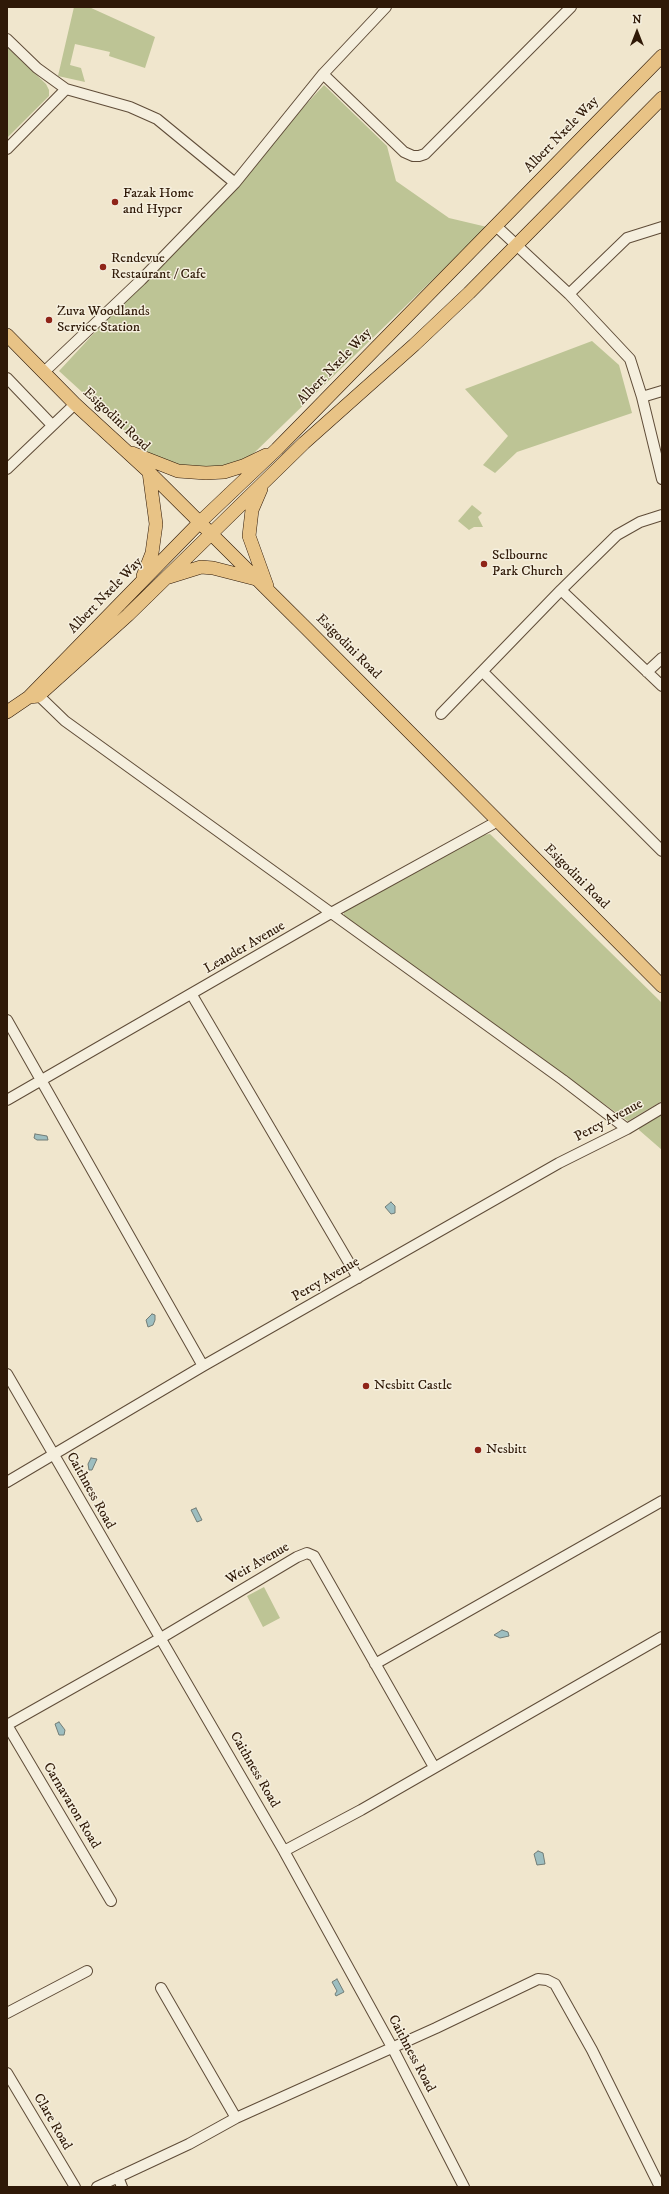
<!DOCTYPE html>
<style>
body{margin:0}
#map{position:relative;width:669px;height:2194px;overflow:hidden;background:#f0e6cd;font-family:"IM FELL DW Pica",serif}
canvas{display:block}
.frame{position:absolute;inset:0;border:8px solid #2f1907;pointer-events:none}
.north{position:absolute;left:617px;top:12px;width:40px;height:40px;-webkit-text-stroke:3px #f5efde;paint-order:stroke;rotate:0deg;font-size:11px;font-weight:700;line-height:16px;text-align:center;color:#2f1907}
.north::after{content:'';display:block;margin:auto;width:14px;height:18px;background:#2f1907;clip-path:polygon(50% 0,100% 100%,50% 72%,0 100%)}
</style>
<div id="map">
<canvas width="669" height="2194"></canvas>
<div class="frame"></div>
<div class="north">N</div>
</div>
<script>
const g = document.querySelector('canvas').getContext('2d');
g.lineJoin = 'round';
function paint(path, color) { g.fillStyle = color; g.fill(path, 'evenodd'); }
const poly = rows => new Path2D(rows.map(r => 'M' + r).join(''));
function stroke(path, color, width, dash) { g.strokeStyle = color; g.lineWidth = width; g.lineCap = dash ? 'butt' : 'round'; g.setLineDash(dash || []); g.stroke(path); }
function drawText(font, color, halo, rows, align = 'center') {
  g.font = font + ' "IM FELL DW Pica",serif'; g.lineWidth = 3; g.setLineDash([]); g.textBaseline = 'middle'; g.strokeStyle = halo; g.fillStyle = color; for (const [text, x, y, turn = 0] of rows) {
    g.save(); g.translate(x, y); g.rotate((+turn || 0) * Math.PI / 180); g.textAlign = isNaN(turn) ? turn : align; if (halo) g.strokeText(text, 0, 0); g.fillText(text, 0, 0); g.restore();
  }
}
paint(poly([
 [74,7,89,7,155,37,145,68,109,56,110,52,75,44,70,65,81,68,85,82,58,76],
 [7,47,46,84,49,90,49,96,7,138],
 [324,85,387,146,396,181,449,218,487,227,253,454,230,466,203,468,179,465,150,454,59,371],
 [592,341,619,365,632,413,517,452,495,473,483,465,508,436,465,389],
 [472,505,482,513,478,517,483,527,474,527,469,530,458,521],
 [490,834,662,1003,662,1101,628,1121,344,918,344,912,482,835],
 [662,1112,662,1150,639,1130,640,1125],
 [264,1587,280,1618,263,1627,247,1596]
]), '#bdc495');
const water = poly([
 [35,1134,47,1136,48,1140,37,1140,34,1138,35,1134],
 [391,1202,395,1206,395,1213,391,1214,385,1207,391,1202],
 [152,1314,155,1315,155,1320,153,1325,148,1327,146,1320,152,1314],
 [91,1458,97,1459,92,1470,89,1470,88,1464,91,1458],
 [196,1508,202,1520,197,1522,191,1510,196,1508],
 [502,1630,508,1632,509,1636,500,1638,494,1635,502,1630],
 [59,1722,65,1730,64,1735,59,1735,55,1724,59,1722],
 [538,1851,543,1853,545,1864,537,1865,534,1854,538,1851],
 [337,1979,344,1992,336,1996,335,1994,337,1991,332,1982,337,1979]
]);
paint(water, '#9dbec0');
stroke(water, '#717c76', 1);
const minor = poly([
 [7,39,37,68,66,89,130,107,157,119,235,183],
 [323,74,404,152,413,156,419,156,425,154,571,7],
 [7,149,66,89],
 [496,226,569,294,630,359,642,397,662,479],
 [569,294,627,238,662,227],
 [44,372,141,280,235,183,323,74,386,7],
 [7,378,52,425],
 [642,397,662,391],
 [7,469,75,404],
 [561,590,662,686],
 [483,672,662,851],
 [647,672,662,658],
 [34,691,65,721,563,1080,627,1129],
 [441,714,561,590,617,535,640,522,662,515],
 [192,995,358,1278],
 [7,1020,203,1366],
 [7,1100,331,913,498,821],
 [7,1374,284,1851,392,2047,464,2187],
 [7,1482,203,1366,559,1163,627,1129,662,1108],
 [375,1664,662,1501],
 [7,1725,161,1638,297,1557,307,1553,314,1556,434,1767],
 [7,1725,111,1901],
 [284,1851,361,1810,662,1637],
 [161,1988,236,2118],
 [7,2013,87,1971],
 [7,2073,75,2187],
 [118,2177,122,2187],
 [97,2187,189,2144,236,2118,436,2028,538,1979,547,1980,555,1984,592,2050,660,2187]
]);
const major = poly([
 [7,335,75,404,149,472,307,629,662,986],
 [132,453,178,471,206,473,224,472,243,466,266,455],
 [261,489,252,510,249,536,267,586],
 [143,576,152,553,156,524,149,472],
 [169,577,201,567,213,568,256,579],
 [29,697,200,522,277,449,662,56],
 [7,712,29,697,38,696,128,615,304,443,414,345,469,293,662,98]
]);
stroke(minor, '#5f4c38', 12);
stroke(major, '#2f1907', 14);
stroke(minor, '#f5efde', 10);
stroke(major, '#e8c386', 13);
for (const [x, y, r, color] of [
 [115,202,4,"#8f2418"],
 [103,267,4,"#8f2418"],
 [49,320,4,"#8f2418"],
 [484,564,4,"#8f2418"],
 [366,1386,4,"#8f2418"],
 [478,1450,4,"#8f2418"]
]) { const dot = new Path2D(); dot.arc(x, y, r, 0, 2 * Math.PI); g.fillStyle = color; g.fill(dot); stroke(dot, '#f5efde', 1.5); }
drawText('14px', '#2f1907', '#f5efde', [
 ["Albert Nxele Way",562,135,-46],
 ["Albert Nxele Way",335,367,-46],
 ["Esigodini Road",116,420,43],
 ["Albert Nxele Way",106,596,-46],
 ["Esigodini Road",348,647,45],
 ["Esigodini Road",576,877,45],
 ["Leander Avenue",245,948,-30],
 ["Percy Avenue",609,1121,-28],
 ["Percy Avenue",326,1280,-30],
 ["Caithness Road",90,1491,61],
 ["Weir Avenue",258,1564,-30],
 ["Caithness Road",254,1770,60],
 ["Carnavaron Road",71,1806,59],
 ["Caithness Road",411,2054,62],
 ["Clare Road",52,2122,60]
]);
drawText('14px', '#2f1907', '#f5efde', [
 ["Fazak Home",123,194],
 ["and Hyper",123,210],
 ["Rendevue",111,259],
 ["Restaurant / Cafe",111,275],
 ["Zuva Woodlands",57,312],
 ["Service Station",57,328],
 ["Selbourne",492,556],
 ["Park Church",492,572],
 ["Nesbitt Castle",374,1386],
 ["Nesbitt",486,1450]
], 'left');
</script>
